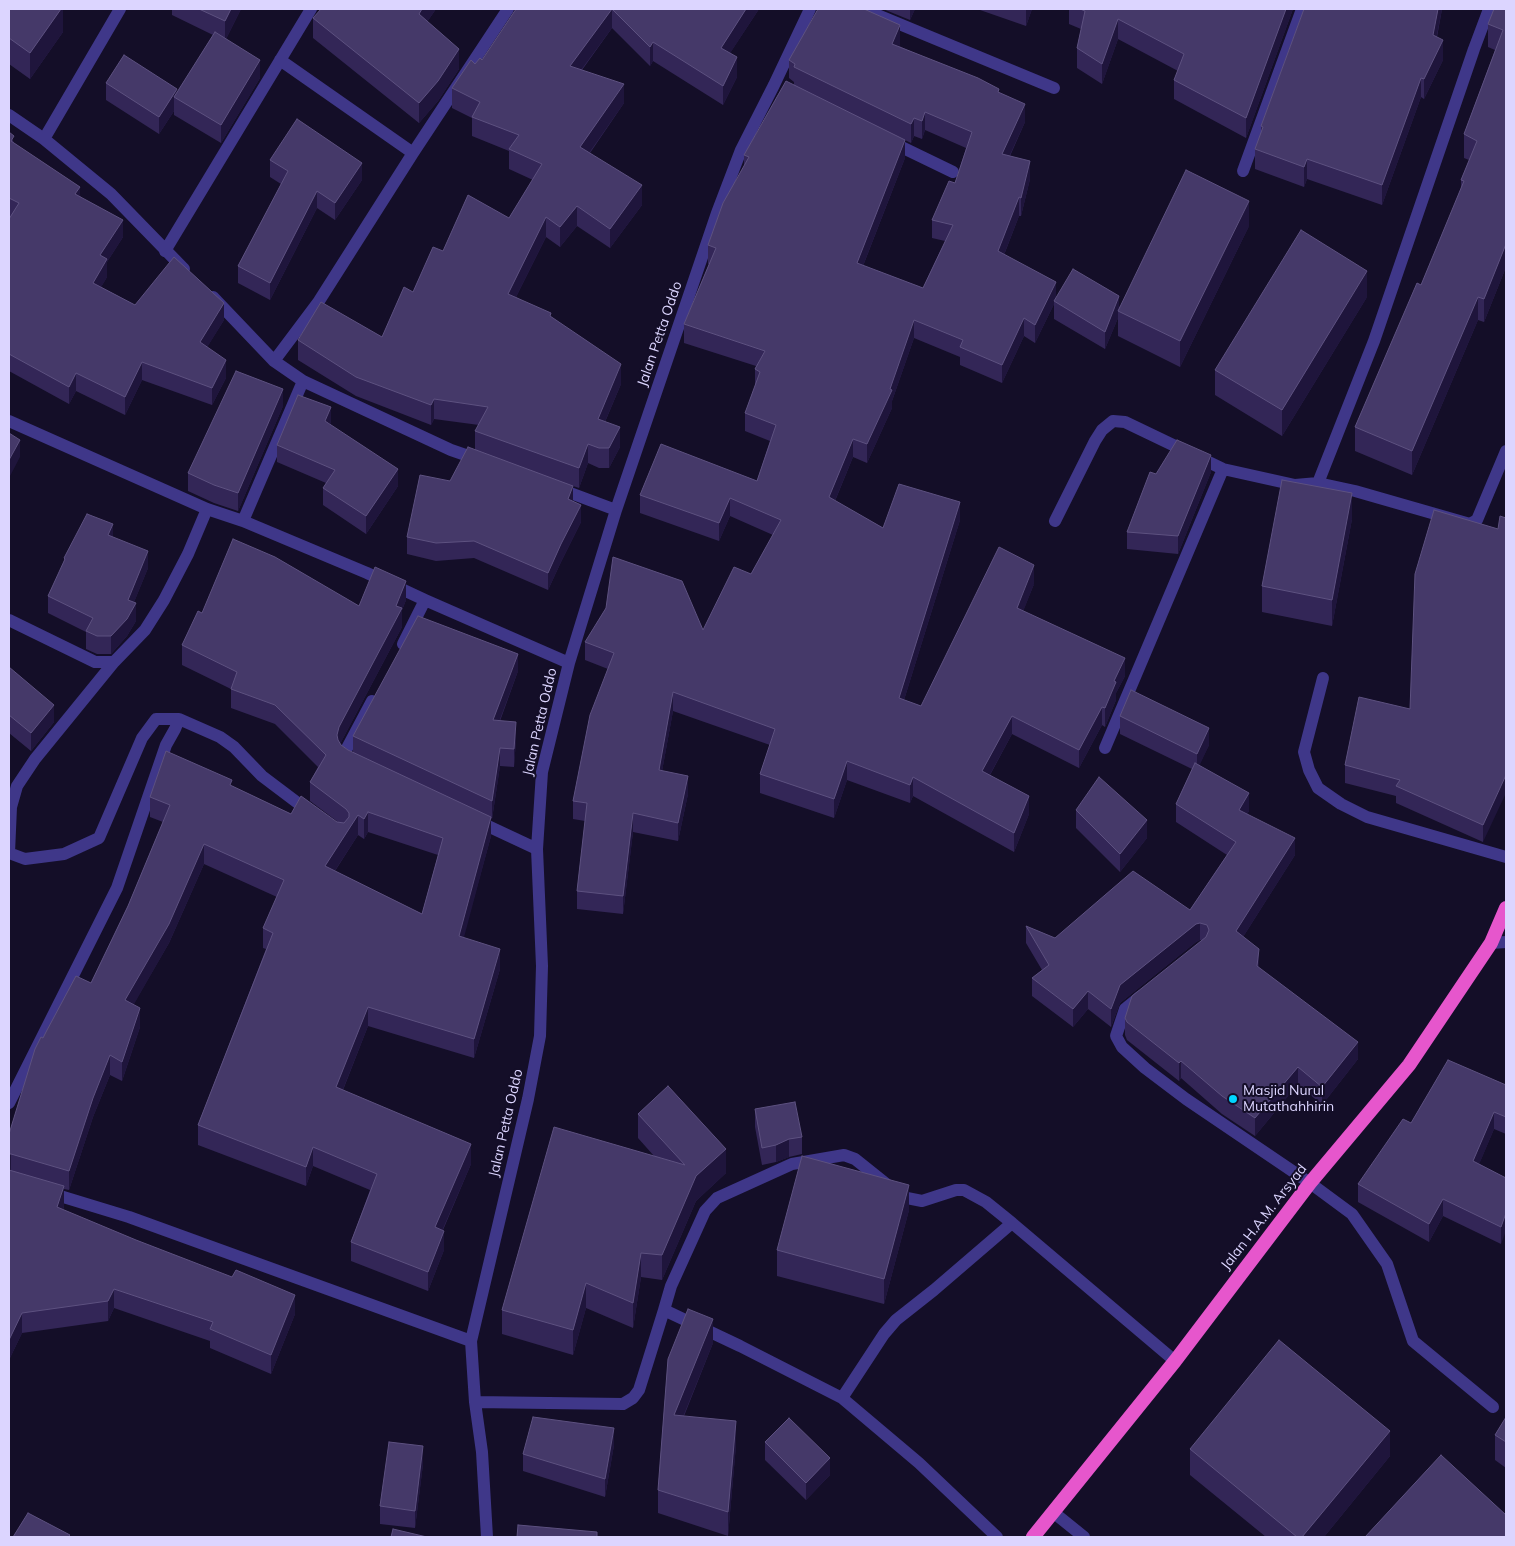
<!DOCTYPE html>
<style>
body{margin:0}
#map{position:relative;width:1515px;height:1546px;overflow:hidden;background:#140e28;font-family:Mulish,sans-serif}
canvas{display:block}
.frame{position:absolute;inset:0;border:10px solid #dcd5ff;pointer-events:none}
</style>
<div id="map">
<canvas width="1515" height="1546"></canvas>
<div class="frame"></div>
</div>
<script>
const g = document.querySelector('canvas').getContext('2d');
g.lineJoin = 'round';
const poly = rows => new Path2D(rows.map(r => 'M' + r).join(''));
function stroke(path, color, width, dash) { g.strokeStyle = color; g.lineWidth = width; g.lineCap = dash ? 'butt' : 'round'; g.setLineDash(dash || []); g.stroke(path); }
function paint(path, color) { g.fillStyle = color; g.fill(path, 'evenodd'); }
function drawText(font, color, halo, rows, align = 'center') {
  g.font = font + ' Mulish,sans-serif'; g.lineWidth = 4; g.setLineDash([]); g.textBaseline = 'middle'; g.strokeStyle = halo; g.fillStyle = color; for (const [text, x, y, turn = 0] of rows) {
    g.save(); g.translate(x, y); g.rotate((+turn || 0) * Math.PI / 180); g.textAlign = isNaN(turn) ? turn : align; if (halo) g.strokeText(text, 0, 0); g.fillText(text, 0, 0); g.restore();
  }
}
stroke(poly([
 [1141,996,1125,1009,1116,1036,1122,1047,1145,1068,1186,1099,1310,1183,1352,1214,1387,1264,1413,1341,1493,1407]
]), '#3f3789', 12);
stroke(poly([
 [863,9,1054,88],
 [280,60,413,153],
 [9,115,44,139,111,194,184,269],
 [44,139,120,9],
 [891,142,953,172],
 [1243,171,1302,9],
 [165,251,311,9],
 [213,297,274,361,303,381,451,450,480,460],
 [274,361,319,301,413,153,508,9],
 [9,421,207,509,243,521,367,573,425,600,403,644],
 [1318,483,1374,341,1474,49,1489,9],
 [557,488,616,510],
 [243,521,303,381],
 [1055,521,1095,441,1102,430,1113,421,1125,422,1223,469,1295,485,1318,483,1355,491,1470,524,1477,520,1506,451],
 [425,600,569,663],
 [9,620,95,662,114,662,145,630,164,600,188,554,207,509],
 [114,662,35,759,17,786,11,807,9,853,25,859,64,854,99,838,142,738,156,719,179,719],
 [1323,678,1304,752,1309,770,1318,788,1341,804,1367,817,1506,857],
 [1105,748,1223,469],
 [351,761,346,758,345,753,346,750,372,701],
 [475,820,537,849],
 [1491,943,1506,942],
 [9,1103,117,888,166,745,175,729,179,719,220,737,234,747,262,776,311,813],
 [47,1192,129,1217,471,1341],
 [842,1398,884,1334,896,1320,934,1290,1012,1223],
 [475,1402,623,1404,633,1398,639,1390,664,1310],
 [1053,1512,1084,1537],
 [487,1537,482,1452,475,1402,471,1341,528,1099,540,1036,542,966,537,849,542,772,569,663,616,510,717,213,741,150,774,85,810,9],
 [997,1537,919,1463,842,1398,740,1346,664,1310,671,1286,705,1211,717,1198,792,1164,844,1155,855,1159,900,1195,907,1198,922,1201,956,1190,964,1190,986,1202,1012,1223,1175,1361]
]), '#3f3789', 12);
stroke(poly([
 [1033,1537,1175,1361,1310,1183,1409,1065,1491,943,1506,908]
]), '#e656cc', 14);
paint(poly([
 [9,9,63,9,63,32,30,79,9,64],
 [172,9,241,9,226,39,260,78,221,143,174,115,174,111,159,134,106,100,106,83,177,93,213,35,172,15],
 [436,9,427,22,459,69,438,101,419,123,313,38,313,18],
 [516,9,759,9,730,53,737,77,723,105,653,61,650,66,612,28,582,70,624,103,590,153,642,205,610,248,577,226,560,247,546,237,516,297,551,317,621,384,605,422,620,447,609,468,599,468,588,463,579,488,573,486,573,501,581,522,561,562,548,590,474,558,436,561,407,554,407,537,450,481,475,450,475,431,479,425,434,419,431,425,356,396,298,360,298,340,382,337,413,292,443,251,509,218,533,180,509,169,509,151,472,136,472,118,452,108,452,88,475,64,482,60],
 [883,9,915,9,910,20],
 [980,9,1032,9,1026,26,980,10],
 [1069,9,1293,9,1246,138,1174,99,1174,80,1178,71,1118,39,1102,84,1077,68,1077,48,1081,29,1069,24],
 [1304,9,1442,9,1437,37,1443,60,1424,99,1421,97,1382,205,1307,179,1304,187,1255,169,1255,149,1261,134,1261,126],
 [1506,9,1506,267,1484,322,1478,320,1412,475,1355,451,1355,427,1421,285,1461,190,1461,180,1469,160,1464,158,1464,134,1495,50,1488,47,1488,24],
 [900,44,899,46,999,93,1025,122,1010,156,1030,179,1021,216,1019,216,1004,255,1056,299,1119,307,1249,226,1180,367,1118,336,1118,318,1105,349,1054,319,1054,304,1035,343,1024,336,1002,383,960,365,960,357,914,338,892,401,892,408,867,463,853,457,835,501,883,528,960,520,904,700,921,706,1034,584,1023,611,1125,676,1116,693,1116,700,1105,727,1102,725,1079,768,1012,734,990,775,1029,814,1014,852,913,796,910,803,847,780,834,818,760,793,760,774,770,745,673,711,662,771,688,794,678,841,633,832,623,914,577,909,577,891,585,821,573,819,573,801,608,669,585,660,585,642,703,630,751,574,773,535,730,516,719,541,640,513,640,495,757,481,770,441,745,431,745,413,755,386,755,369,756,366,684,343,684,324,709,264,708,264,708,245,744,166,744,155,794,85,794,82,789,78,789,60],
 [925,130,966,148,955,183,932,220,932,238,945,241,923,288,863,266,905,158,905,140,911,143,914,136,922,139],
 [9,132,14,143,80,196,123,237,107,262,107,277,101,287,135,305,224,320,207,347,226,378,212,405,142,380,125,415,76,391,69,404,9,371,9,219,10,216,9,215],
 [270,160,362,180,335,220,317,208,270,300,238,283,238,266,281,184,270,177],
 [1367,297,1282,436,1215,395,1215,370],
 [283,406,238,511,214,503,188,491,188,473],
 [331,425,398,486,366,534,323,505,323,488,326,483,277,462,277,445],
 [1211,472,1178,554,1127,549,1127,532,1156,474],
 [1352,519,1332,626,1262,612,1262,586],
 [1498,529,1483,842,1396,803,1396,796,1345,783,1345,765,1410,709],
 [113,537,148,568,134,602,136,621,127,636,111,654,97,654,86,649,86,632,48,613,48,596,64,563,64,558],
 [406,600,402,610,402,627,340,744,341,745,348,750,353,752,353,736,518,671,500,721,516,739,514,767,500,766,492,819,491,818,491,836,463,938,500,969,474,1058,368,1026,343,1090,471,1164,443,1230,444,1250,428,1291,351,1261,351,1242,370,1190,313,1166,306,1186,198,1145,198,1125,266,949,263,948,263,928,277,897,204,864,169,943,133,1005,140,1027,122,1081,110,1075,93,1117,69,1190,64,1189,64,1206,63,1210,295,1314,271,1374,210,1348,210,1341,114,1308,108,1321,22,1333,9,1360,9,1134,43,1038,91,983,128,906,163,822,150,817,150,797,232,786,291,814,338,822,310,801,310,782,318,767,275,724,231,708,231,689,182,665,182,645,202,613,359,606],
 [368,832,438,855,422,914,335,871,358,835,364,839],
 [9,667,54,722,31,751,9,733],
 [1120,716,1209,745,1199,765,1249,811,1247,814,1295,855,1243,937,1259,968,1358,1059,1322,1105,1298,1084,1255,1136,1222,1114,1181,1078,1179,1081,1127,1040,1125,1035,1125,1018,1202,940,1200,940,1196,942,1120,1003,1111,1027,1088,1009,1073,1027,1032,996,1032,978,1042,970,1026,943,1026,926,1055,938,1190,910,1227,855,1176,822,1176,804,1192,769,1120,734],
 [1076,810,1147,838,1120,872,1076,828],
 [1506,1085,1506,1134,1494,1129,1479,1164,1506,1178,1501,1244,1443,1216,1429,1242,1358,1202,1358,1184,1411,1123],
 [755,1109,802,1137,802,1154,789,1157,776,1162,762,1165,755,1127],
 [638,1114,726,1173,696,1201,662,1280,641,1277,633,1328,586,1308,573,1355,502,1334,502,1310,654,1156,638,1138],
 [909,1210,884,1304,777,1276,777,1250],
 [713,1343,684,1416,736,1445,728,1536,658,1513,658,1490,668,1359],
 [1506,1417,1506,1468,1495,1460,1495,1435],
 [765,1442,830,1475,806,1500,765,1460],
 [614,1445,605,1497,523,1471,523,1454],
 [1190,1449,1390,1456,1324,1537,1266,1537,1190,1475],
 [423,1464,415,1528,380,1524,380,1506]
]), '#332657');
paint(poly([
 [61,9,63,9,63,32,30,79,30,53],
 [231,9,241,9,225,41,225,21],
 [422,9,436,9,419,34,419,14],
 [612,9,612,28,570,85,570,66],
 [746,9,759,9,721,67,721,48],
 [910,9,915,9,910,20],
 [1026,9,1032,9,1026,26],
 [1286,9,1293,9,1246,138,1246,118],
 [1438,9,1442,9,1433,55,1433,35],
 [1118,19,1118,39,1102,84,1102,64],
 [900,25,900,44,892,62,892,44],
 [1443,40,1443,60,1424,99,1424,79],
 [653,42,653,61,650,66,650,47],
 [459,49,459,69,438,101,419,123,419,103],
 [737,57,737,77,723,105,723,86],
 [260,60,260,78,221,143,221,125],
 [1421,78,1421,97,1382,205,1382,185],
 [624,84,624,103,580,166,580,147],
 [177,89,177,99,174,97,174,111,159,134,159,117],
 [1025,104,1025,122,1002,172,1002,154],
 [925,112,925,130,922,139,922,121],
 [914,118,914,136,911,143,911,124],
 [905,140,905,158,857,281,857,263],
 [1307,159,1307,179,1304,187,1304,167],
 [1030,161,1030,179,1021,216,1021,198],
 [362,163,362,180,335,220,335,203],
 [642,185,642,205,610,248,610,229],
 [80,187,80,205,75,194],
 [317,191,317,208,270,300,270,283],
 [1019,197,1019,216,998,270,998,251],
 [1249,201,1249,226,1180,367,1180,341],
 [577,206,577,226,560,247,560,227],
 [546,217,546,237,508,313,508,294],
 [123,220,123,237,107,262,107,277,93,301,93,283,100,255],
 [1506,244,1506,267,1484,322,1484,299],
 [1367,271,1367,297,1282,436,1282,410],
 [1056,282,1056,301,1054,301,1054,304,1035,343,1035,325],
 [1119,296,1119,311,1118,311,1118,318,1105,349,1105,332],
 [1478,297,1478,320,1412,475,1412,451],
 [224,303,224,320,200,359,200,342],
 [1024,318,1024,336,1002,383,1002,365],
 [914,320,914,338,892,401,892,408,867,463,867,444,890,389],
 [226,360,226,378,212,405,212,388],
 [142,362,142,380,125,415,125,397],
 [621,364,621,384,598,438,598,419],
 [76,373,76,391,69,404,69,387],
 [283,389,283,406,238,511,238,493],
 [434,399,434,419,431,425,431,405],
 [331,407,331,424,325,421],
 [620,427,620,447,609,468,609,448],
 [853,439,853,457,829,515,829,497],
 [20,440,20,457,9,478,9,460],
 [588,444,588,463,579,488,579,468],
 [1211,455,1211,472,1178,554,1178,536],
 [398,469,398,486,366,534,366,516],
 [573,486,573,503,568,499],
 [1352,493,1352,519,1332,626,1332,600],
 [730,498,730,516,719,541,719,523],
 [960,502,960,520,899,716,899,698],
 [581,505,581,522,561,562,548,590,548,573,561,544],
 [113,524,113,542,108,535],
 [148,551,148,568,128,617,128,600],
 [1034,565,1034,584,1017,627,1017,608],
 [406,581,406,600,402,610,402,627,339,746,337,735,339,727,396,606],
 [136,603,136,621,127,636,111,654,111,636],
 [518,654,518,671,493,738,493,720],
 [1125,658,1125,676,1116,693,1116,700,1105,727,1105,708,1114,681],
 [673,692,673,711,659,788,659,770],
 [54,705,54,722,31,751,31,733],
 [1102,707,1102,725,1079,768,1079,750],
 [1012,716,1012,734,982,789,982,771],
 [516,722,516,739,514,767,514,749],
 [1209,728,1209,745,1197,771,1197,754],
 [500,748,500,766,492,819,492,801],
 [847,761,847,780,834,818,834,799],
 [1506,775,1506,793,1483,842,1483,825],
 [688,776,688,794,678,841,678,823],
 [913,777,913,796,910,803,910,785],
 [1249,793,1249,811,1239,827,1239,810],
 [1029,796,1029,814,1014,852,1014,833],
 [368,812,368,832,364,839,364,819],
 [633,813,633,832,623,914,623,896],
 [358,815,358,835,325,886,325,866],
 [491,817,491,836,459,956,459,936],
 [1147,820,1147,838,1120,872,1120,854],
 [1295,838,1295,855,1236,948,1236,931],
 [204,844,204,864,169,943,125,1020,125,1000],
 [1200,923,1200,940,1196,942,1120,1003,1111,1027,1111,1009,1120,985,1196,924],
 [500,949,500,969,474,1058,474,1039],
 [1259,949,1259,966,1257,984,1257,966],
 [1088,991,1088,1009,1073,1027,1073,1009],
 [368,1007,368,1026,336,1107,336,1087],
 [140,1008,140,1027,122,1081,122,1062],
 [1358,1042,1358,1059,1322,1105,1322,1087],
 [110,1055,110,1075,93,1117,69,1190,69,1171,93,1098],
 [1181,1061,1181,1078,1179,1081,1179,1063],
 [1298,1067,1298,1084,1255,1136,1255,1118],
 [1494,1112,1494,1129,1473,1179,1473,1161],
 [789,1139,789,1157,776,1162,776,1145],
 [471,1144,471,1164,435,1247,435,1227],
 [313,1147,313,1166,306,1186,306,1167],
 [726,1149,726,1173,696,1201,662,1280,662,1255,696,1176],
 [9,1154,11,1154,11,1173,9,1174],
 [909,1185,909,1210,884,1304,884,1279],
 [64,1186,64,1206,57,1227,57,1207],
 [1443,1199,1443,1216,1429,1242,1429,1224],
 [1506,1213,1506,1231,1501,1244,1501,1227],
 [444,1231,444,1250,428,1291,428,1272],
 [641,1253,641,1277,633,1328,633,1303],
 [586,1283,586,1308,573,1355,573,1330],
 [114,1289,114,1308,108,1321,108,1301],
 [295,1295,295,1314,271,1374,271,1355],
 [22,1313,22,1333,9,1360,9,1340],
 [713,1319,713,1343,674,1439,674,1415],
 [736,1421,736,1445,728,1536,728,1512],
 [614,1428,614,1445,605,1497,605,1479],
 [1390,1431,1390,1456,1324,1537,1302,1537],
 [423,1446,423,1464,415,1528,415,1511],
 [830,1458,830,1475,806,1500,806,1483]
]), '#1f153c');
const building = poly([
 [9,9,61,9,30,53,9,38,9,9],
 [199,9,231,9,225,21,199,9],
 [321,9,422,9,419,14,459,49,438,81,419,103,313,18,321,9],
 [516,9,746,9,721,48,737,57,723,86,653,42,650,47,612,9,570,66,624,84,580,147,642,185,610,229,577,206,560,227,546,217,508,294,551,313,550,316,621,364,598,419,620,427,609,448,599,448,588,444,579,468,475,431,488,407,434,399,431,405,356,377,298,340,321,302,382,337,404,287,413,292,433,247,443,251,468,195,509,218,542,164,509,149,519,135,472,117,480,102,452,88,471,60,475,64,480,58,482,60,516,9],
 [818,9,864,9,900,25,892,44,978,78,999,89,998,92,1025,104,1002,154,1030,161,1021,198,1019,197,998,251,1056,282,1035,325,1024,318,1002,365,960,347,963,340,914,320,890,389,892,390,867,444,853,439,829,497,883,528,899,484,960,502,899,698,921,706,999,547,1034,565,1017,608,1125,658,1114,681,1116,682,1105,708,1102,707,1079,750,1012,716,982,771,1029,796,1014,833,913,777,910,785,847,761,834,799,760,774,775,729,673,692,659,770,688,776,678,823,633,813,623,896,577,891,587,803,573,801,590,715,614,653,585,642,606,608,613,557,682,581,703,630,734,567,751,574,781,520,730,498,719,523,640,495,661,444,757,481,776,425,745,413,760,372,755,369,765,351,684,324,716,248,708,245,723,203,749,157,744,155,786,81,905,140,857,263,923,288,953,225,932,220,949,181,955,183,972,132,925,112,922,121,914,118,911,124,794,67,795,64,789,60,818,9],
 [1080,9,1286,9,1246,118,1174,80,1184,54,1118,19,1102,64,1077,48,1085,11,1080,9],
 [1304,9,1438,9,1433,35,1443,40,1424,79,1421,78,1382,185,1307,159,1304,167,1255,149,1263,127,1261,126,1304,9],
 [1494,9,1506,9,1506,244,1484,299,1478,297,1412,451,1355,427,1417,283,1421,285,1464,181,1461,180,1477,141,1464,134,1503,30,1488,24,1494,9],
 [215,32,260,60,221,125,174,97,215,32],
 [124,55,177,89,159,117,106,83,124,55],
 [297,119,362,163,335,203,317,191,270,283,238,266,288,171,270,160,297,119],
 [9,132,14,136,11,141,80,187,75,194,123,220,100,255,107,259,93,283,135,305,174,257,224,303,200,342,226,360,212,388,142,362,125,397,76,373,69,387,9,354,9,219,19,203,9,198,9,132],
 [1186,170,1249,201,1180,341,1118,311,1186,170],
 [1301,230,1367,271,1282,410,1215,370,1301,230],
 [1073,269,1119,296,1105,332,1054,301,1073,269],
 [236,371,283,389,238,493,214,485,188,473,236,371],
 [298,395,331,407,325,421,398,469,366,516,323,488,335,470,277,445,298,395],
 [9,433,20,440,9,460,9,433],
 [1177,440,1211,455,1178,536,1127,532,1150,472,1156,474,1177,440],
 [468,447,573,486,568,499,581,505,561,544,548,573,474,541,436,543,407,537,420,475,450,481,468,447],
 [1282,480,1352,493,1332,600,1262,586,1282,480],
 [1434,510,1498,529,1500,516,1506,518,1506,775,1483,825,1396,786,1400,780,1345,765,1359,697,1410,709,1415,574,1434,510],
 [87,514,113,524,108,535,148,551,128,600,136,603,127,619,111,636,97,636,86,631,93,618,48,596,65,559,64,558,87,514],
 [233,539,275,557,359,606,375,567,406,581,396,606,402,608,339,727,337,735,338,740,341,745,348,750,491,817,459,936,500,949,474,1039,368,1007,336,1087,471,1144,435,1227,444,1231,428,1272,351,1242,377,1174,313,1147,306,1167,198,1125,273,933,263,928,284,880,204,844,169,924,125,1000,140,1008,122,1062,110,1055,93,1098,69,1171,11,1154,9,1154,9,1134,35,1049,41,1037,43,1038,46,1032,76,976,91,983,128,906,170,805,150,797,166,751,232,780,230,785,291,814,301,796,337,822,344,823,349,817,349,813,346,809,310,782,326,755,275,705,231,689,237,672,182,645,198,611,202,613,233,539],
 [368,812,443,838,422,914,325,866,358,815,364,819,368,812],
 [418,616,518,654,493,720,516,722,514,749,500,748,492,801,353,736,418,616],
 [9,667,54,705,31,733,9,715,9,667],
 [1131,690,1209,728,1197,754,1120,716,1131,690],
 [1195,763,1249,793,1239,810,1295,838,1236,931,1259,949,1257,966,1358,1042,1322,1087,1298,1067,1255,1118,1222,1096,1181,1061,1179,1063,1127,1022,1125,1018,1132,996,1206,937,1209,930,1207,925,1200,923,1196,924,1120,985,1111,1009,1088,991,1073,1009,1032,978,1049,965,1026,926,1055,938,1133,871,1190,910,1236,842,1176,804,1195,763],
 [1099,777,1147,820,1120,854,1076,810,1099,777],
 [1448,1060,1506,1085,1506,1117,1494,1112,1473,1161,1506,1178,1506,1213,1501,1227,1443,1199,1429,1224,1358,1184,1403,1119,1411,1123,1448,1060],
 [668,1086,726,1149,696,1176,662,1255,641,1253,633,1303,586,1283,573,1330,502,1310,554,1127,685,1165,638,1114,668,1086],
 [795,1102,802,1137,789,1139,776,1145,762,1148,755,1109,795,1102],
 [802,1156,909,1185,884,1279,777,1250,802,1156],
 [9,1170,64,1186,57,1207,136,1240,232,1277,236,1270,295,1295,271,1355,210,1329,213,1322,114,1289,108,1301,22,1313,9,1340,9,1170],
 [688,1309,713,1319,674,1415,736,1421,728,1512,658,1490,668,1359,688,1309],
 [1279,1340,1390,1431,1302,1537,1297,1537,1190,1449,1279,1340],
 [533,1417,614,1428,605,1479,523,1454,533,1417],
 [1506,1417,1506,1442,1495,1435,1506,1417],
 [789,1418,830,1458,806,1483,765,1442,789,1418],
 [389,1442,423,1446,415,1511,380,1506,389,1442],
 [1441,1455,1506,1515,1506,1537,1365,1537,1441,1455],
 [28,1513,70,1535,68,1537,13,1537,28,1513],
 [518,1525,597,1532,597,1537,517,1537,518,1525],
 [393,1529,427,1537,391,1537,393,1529]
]);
paint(building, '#453969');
stroke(building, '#5d5180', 1);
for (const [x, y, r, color] of [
 [1233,1099,5,"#01d6ff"]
]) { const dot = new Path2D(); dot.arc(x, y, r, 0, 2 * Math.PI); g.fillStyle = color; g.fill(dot); stroke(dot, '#140e28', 2); }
drawText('14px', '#dcd5ff', '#140e28', [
 ["Jalan Petta Oddo",660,334,-71],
 ["Jalan Petta Oddo",540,722,-77],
 ["Jalan Petta Oddo",506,1123,-77],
 ["Jalan H.A.M. Arsyad",1264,1217,-52]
]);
drawText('14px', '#dcd5ff', '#140e28', [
 ["Masjid Nurul",1243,1091],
 ["Mutathahhirin",1243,1107]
], 'left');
</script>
